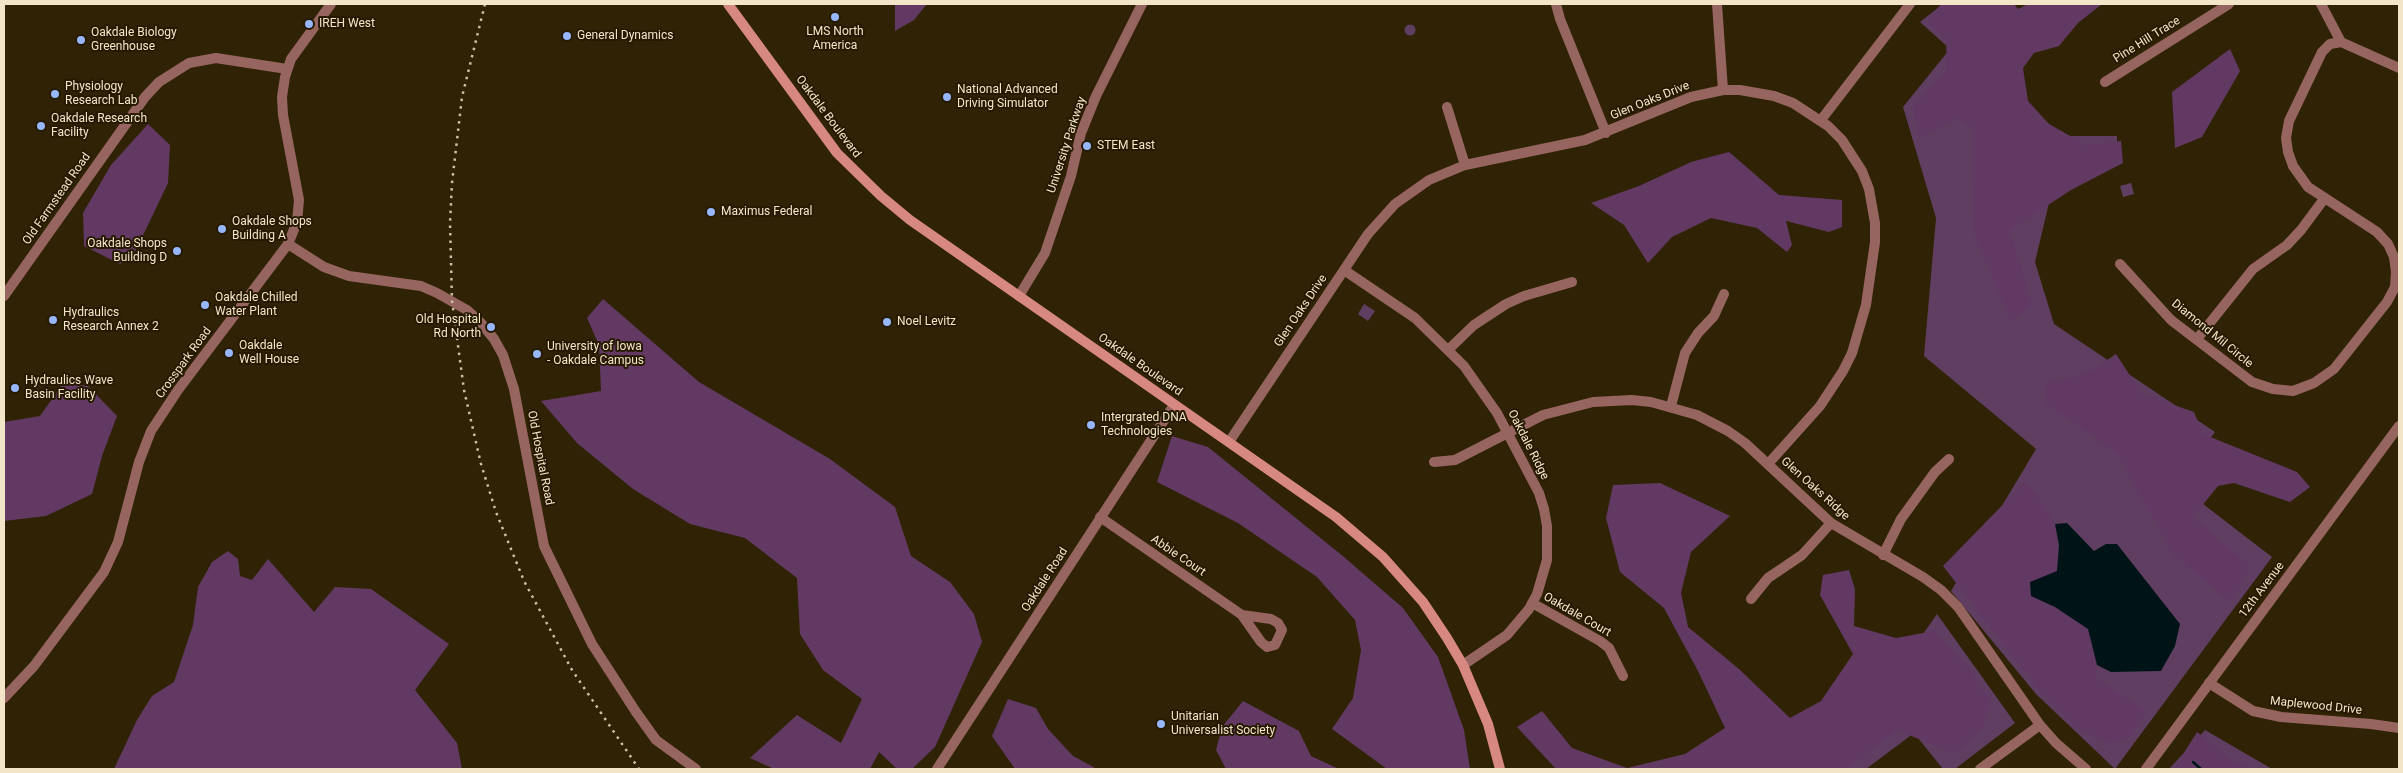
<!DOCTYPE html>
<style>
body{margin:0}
#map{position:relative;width:2403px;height:773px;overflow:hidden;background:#302305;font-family:Roboto,sans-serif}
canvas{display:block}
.frame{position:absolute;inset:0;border:5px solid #f3e5c8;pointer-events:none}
</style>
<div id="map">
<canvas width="2403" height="773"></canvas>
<div class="frame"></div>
</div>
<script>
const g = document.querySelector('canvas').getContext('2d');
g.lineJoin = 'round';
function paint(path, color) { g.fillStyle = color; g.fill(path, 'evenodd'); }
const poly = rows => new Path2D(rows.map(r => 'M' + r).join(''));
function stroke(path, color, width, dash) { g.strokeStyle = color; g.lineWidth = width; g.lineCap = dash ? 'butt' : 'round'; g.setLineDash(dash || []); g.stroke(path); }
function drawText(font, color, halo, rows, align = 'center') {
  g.font = font + ' Roboto,sans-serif'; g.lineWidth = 4; g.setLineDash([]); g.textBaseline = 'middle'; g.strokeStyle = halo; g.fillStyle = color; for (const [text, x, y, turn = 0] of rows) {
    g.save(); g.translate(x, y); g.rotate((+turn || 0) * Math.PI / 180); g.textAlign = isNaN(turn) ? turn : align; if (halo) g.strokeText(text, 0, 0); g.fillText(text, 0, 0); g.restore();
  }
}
paint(poly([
 [1943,4,2013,84,2042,136,2117,136,2117,159,2053,186,2035,262,2054,324,2215,432,2177,484,2272,557,2115,769,2036,694,1951,591,2036,449,1924,356,1936,218,1903,107,1950,49,1920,22],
 '1404.5 30a5.5 5.5 0 1 1 11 0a5.5 5.5 0 1 1-11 0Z',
 [2131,183,2134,194,2123,197,2120,186],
 [1364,304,1375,311,1368,321,1358,314],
 [1937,614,2015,723,1955,769,1943,769,1914,733,1866,769,1829,769],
 [2205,730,2272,769,2169,769]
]), '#603e62');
paint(poly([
 [895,4,927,4,914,20,895,31],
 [1941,4,2014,4,2018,9,2028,4,2102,4,2078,23,2059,46,2034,53,2023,68,2028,101,2049,124,2086,145,2121,141,2123,163,2071,190,2010,230,2032,305,2012,322,1975,238,1972,128,1958,117,1919,139,1913,106,1947,70,1946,38,1927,23],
 [2230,49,2240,71,2202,137,2175,148,2172,92],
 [148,124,170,145,168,183,136,250,120,264,84,246,83,213,111,165],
 [1729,152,1779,195,1842,200,1842,227,1829,232,1786,221,1792,245,1787,252,1757,228,1711,218,1672,237,1648,263,1624,225,1591,203,1639,186,1691,162],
 [603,299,699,382,830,459,895,507,911,556,950,582,974,614,982,642,935,747,912,769,897,769,879,752,870,769,774,769,750,758,797,715,841,743,862,699,823,670,800,634,797,578,745,538,690,524,633,489,577,443,541,401,601,391,599,345,587,318],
 [2116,354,2142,394,2194,412,2203,434,2297,472,2310,487,2290,502,2234,483,2218,486,2193,517,2251,567,2231,603,2172,553,2116,452,2045,403,2047,384,2086,374],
 [64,382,88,386,117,416,102,456,92,494,46,516,4,521,4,422,40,416],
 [1172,436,1208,447,1344,557,1403,608,1438,657,1464,730,1470,769,1387,769,1332,729,1353,698,1361,650,1355,620,1317,577,1238,523,1157,482],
 [2025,482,2036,494,2055,524,2059,545,2057,571,2030,582,2031,595,2055,607,2088,629,2097,665,2095,677,2146,711,2130,737,2106,743,2078,729,2040,692,1943,566],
 [1660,483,1730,516,1691,552,1681,593,1688,627,1739,669,1790,718,1821,701,1853,654,1820,595,1823,575,1849,570,1855,589,1854,626,1896,638,1934,631,1969,668,1991,702,1984,726,1955,754,1897,730,1847,769,1556,769,1517,727,1542,711,1572,748,1627,768,1685,754,1725,728,1698,671,1664,608,1620,572,1606,518,1613,485],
 [228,551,238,559,240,576,252,580,268,559,314,612,335,587,371,589,449,644,415,690,457,743,462,769,114,769,137,720,152,696,174,682,193,625,198,587,212,562],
 [1008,699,1036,708,1048,729,1073,756,1097,769,1015,769,992,736],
 [1243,701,1299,731,1311,756,1339,769,1226,769,1216,750,1222,727],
 [2197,732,2231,760,2248,769,2174,769]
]), '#613963');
paint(poly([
 [2067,523,2094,551,2106,544,2117,544,2180,624,2175,646,2161,671,2111,672,2097,665,2088,629,2055,607,2031,596,2030,582,2057,571,2059,545,2055,524]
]), '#001417');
stroke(poly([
 [2193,762,2201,769]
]), '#001417', 2.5);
stroke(poly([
 [1556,4,1560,19,1606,133],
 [1717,4,1723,90],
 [2321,4,2341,42,2399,68],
 [2105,82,2229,4],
 [1447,107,1465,165],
 [1821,120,1910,4],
 [288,244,324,267,349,276,421,286,437,293,467,310,481,323,494,339,503,355,514,389,544,546,592,644,636,712,656,740,696,769],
 [2120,264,2171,320,2252,382,2273,389,2293,391,2314,383,2334,369,2387,302,2395,287,2396,272,2394,257,2388,244,2377,232,2308,187,2293,166,2288,152,2286,138,2289,121,2322,52,2330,44,2341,42],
 [1344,270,1415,318,1464,366,1497,413,1539,493,1544,509,1547,526,1547,560,1537,594,1529,609,1507,635,1463,665],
 [4,296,145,97,159,82,189,63,216,58,287,69],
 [1019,296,1045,253,1071,176,1081,133,1096,96,1142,4],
 [2197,339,2253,269,2287,245,2301,230,2324,199],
 [1449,349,1474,325,1506,304,1524,296,1572,282],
 [1671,406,1685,353,1698,333,1714,316,1724,294],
 [1229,442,1368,234,1395,204,1429,180,1465,165,1585,140,1691,97,1723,90,1740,90,1774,96,1793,103,1828,126,1842,140,1862,171,1869,189,1875,223,1875,242,1866,305,1852,353,1843,371,1820,406,1768,464],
 [1434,462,1455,460,1543,415,1593,402,1632,400,1651,402,1697,415,1728,431,1745,443,1831,523,1923,577,1941,590,1958,607,2040,725,2056,743,2086,769],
 [1100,517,1242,615,1261,642,1267,647,1275,645,1282,630,1278,623,1271,619,1242,615],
 [1883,555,1901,519,1935,472,1949,459],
 [1751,599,1768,578,1802,555,1831,523],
 [1532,603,1600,641,1609,648,1623,676],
 [2209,683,2253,711,2281,717,2371,724,2399,728],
 [4,698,34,666,104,572,118,542,139,462,151,431,178,390,288,244,297,222,299,200,283,115,282,97,285,77,291,59,331,4],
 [937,769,1174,405],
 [1980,769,2040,725]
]), '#966560', 10);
stroke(poly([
 [2146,769,2399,426]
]), '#966560', 10);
stroke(poly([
 [728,4,837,153,881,196,910,220,1336,517,1383,557,1423,602,1447,638,1463,665,1488,724,1500,769]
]), '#d78881', 10);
stroke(poly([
 [485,4,462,97,452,183,450,223,452,301,464,390,481,464,496,512,524,581,572,670,639,769]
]), '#cdbfa2', 2.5, [2.5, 5]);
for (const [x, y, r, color] of [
 [835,17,5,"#96b6fd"],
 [309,24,5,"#96b6fd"],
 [567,36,5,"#96b6fd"],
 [81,40,5,"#96b6fd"],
 [55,94,5,"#96b6fd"],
 [947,97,5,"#96b6fd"],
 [41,126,5,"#96b6fd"],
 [1087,146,5,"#96b6fd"],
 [711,212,5,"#96b6fd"],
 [222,229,5,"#96b6fd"],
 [177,251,5,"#96b6fd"],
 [205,305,5,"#96b6fd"],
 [53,320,5,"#96b6fd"],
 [887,322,5,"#96b6fd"],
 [491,327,5,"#96b6fd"],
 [229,353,5,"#96b6fd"],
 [537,354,5,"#96b6fd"],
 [15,388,5,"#96b6fd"],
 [1091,425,5,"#96b6fd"],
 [1161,724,5,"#96b6fd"]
]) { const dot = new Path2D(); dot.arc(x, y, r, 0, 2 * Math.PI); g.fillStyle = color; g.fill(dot); stroke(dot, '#261900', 2); }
drawText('12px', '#f3e5c8', '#261900', [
 ["IREH West",319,24],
 ["LMS North",835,32,"center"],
 ["America",835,46,"center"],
 ["Oakdale Biology",91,33],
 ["Greenhouse",91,47],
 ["General Dynamics",577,36],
 ["Physiology",65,87],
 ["Research Lab",65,101],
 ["National Advanced",957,90],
 ["Driving Simulator",957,104],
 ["Oakdale Research",51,119],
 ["Facility",51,133],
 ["STEM East",1097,146],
 ["Maximus Federal",721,212],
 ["Oakdale Shops",232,222],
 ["Building A",232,236],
 ["Oakdale Shops",167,244,"right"],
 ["Building D",167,258,"right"],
 ["Oakdale Chilled",215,298],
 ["Water Plant",215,312],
 ["Hydraulics",63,313],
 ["Research Annex 2",63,327],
 ["Old Hospital",481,320,"right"],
 ["Rd North",481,334,"right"],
 ["Noel Levitz",897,322],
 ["Oakdale",239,346],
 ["Well House",239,360],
 ["University of Iowa",547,347],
 ["- Oakdale Campus",547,361],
 ["Hydraulics Wave",25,381],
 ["Basin Facility",25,395],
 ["Intergrated DNA",1101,418],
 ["Technologies",1101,432],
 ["Unitarian",1171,717],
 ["Universalist Society",1171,731]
], 'left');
drawText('12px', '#f3e5c8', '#261900', [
 ["Pine Hill Trace",2147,40,-32],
 ["Glen Oaks Drive",1650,101,-22],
 ["Oakdale Boulevard",828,117,53],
 ["University Parkway",1067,145,-72],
 ["Old Farmstead Road",57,199,-55],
 ["Glen Oaks Drive",1301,311,-56],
 ["Diamond Mil Circle",2212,334,39],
 ["Crosspark Road",184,363,-54],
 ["Oakdale Boulevard",1140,365,35],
 ["Oakdale Ridge",1528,445,63],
 ["Old Hospital Road",540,458,79],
 ["Glen Oaks Ridge",1815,489,42],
 ["Abbie Court",1178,556,34],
 ["Oakdale Road",1045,580,-57],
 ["12th Avenue",2262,590,-53],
 ["Oakdale Court",1577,615,30],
 ["Maplewood Drive",2316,706,6]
]);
</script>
